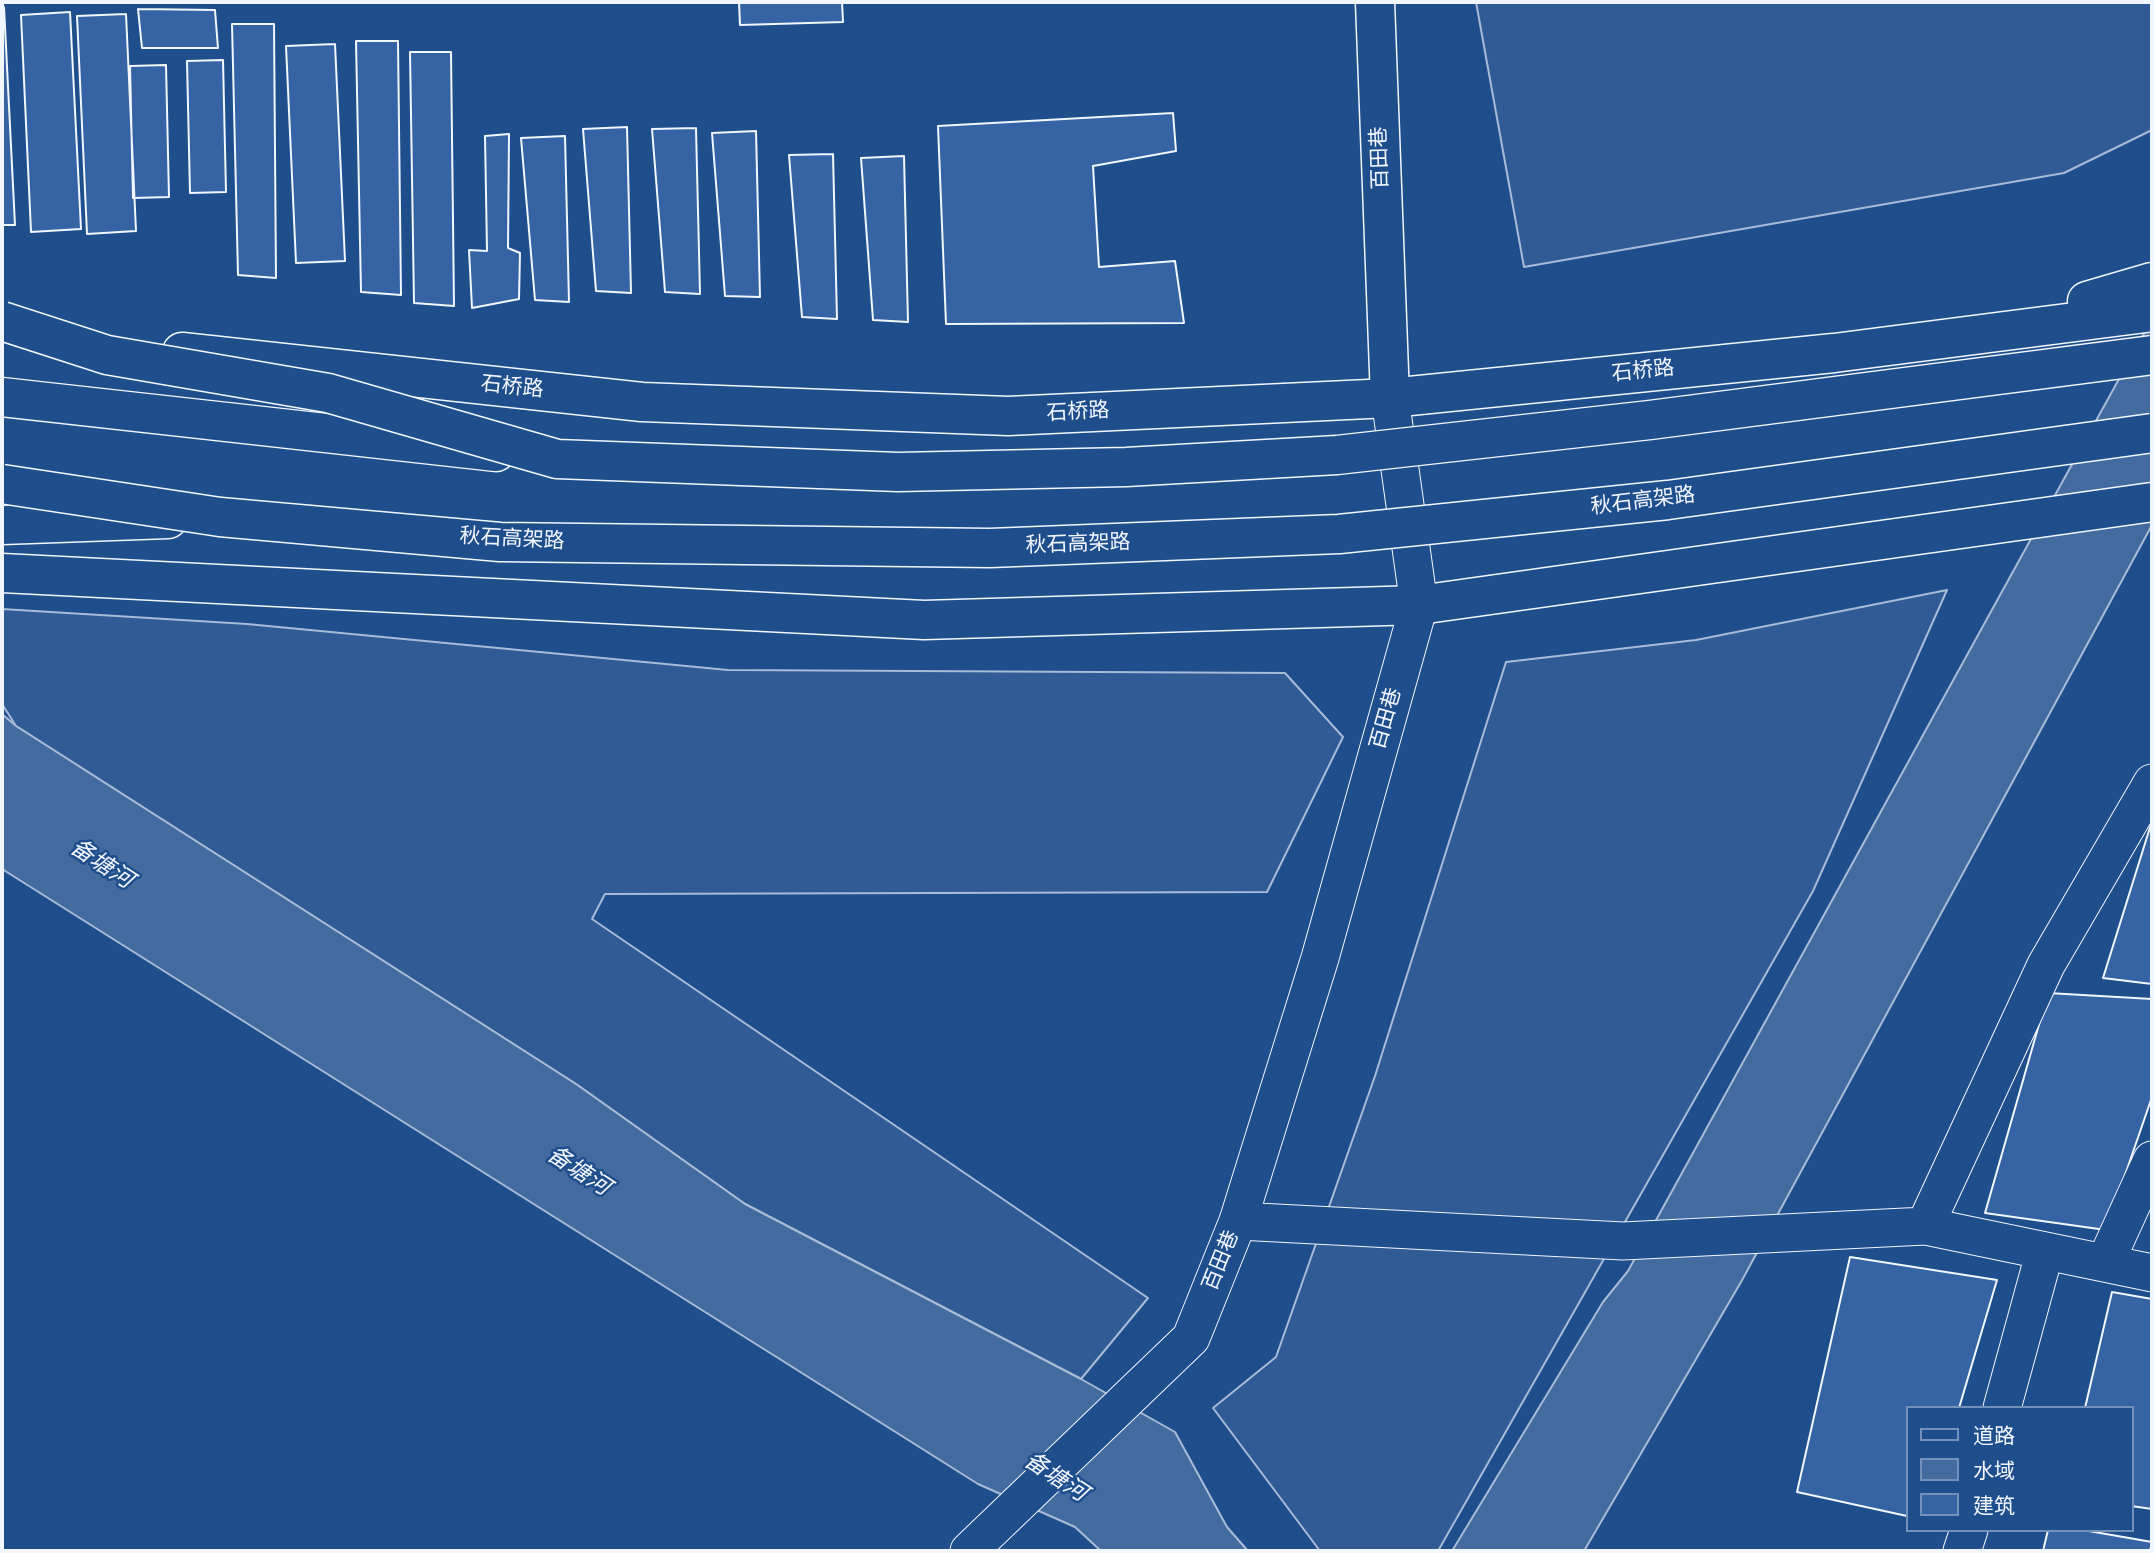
<!DOCTYPE html>
<meta charset="utf-8">
<style>
body{margin:0}
#map{position:relative;width:2154px;height:1553px;overflow:hidden;background:#1f4e8c;font-family:Jost,"Noto Sans SC",sans-serif}
canvas{display:block}
.frame{position:absolute;inset:0;border:4px solid #f2f6ff;pointer-events:none}
.legend{position:absolute;left:1906px;top:1406px;width:228px;height:126px;box-sizing:border-box;background:#1f4e8c;border:2px solid #7391ba;margin:0;padding:9px 12px;list-style:none;font-size:21px;color:#f2f6ff}
.legend li{display:flex;align-items:center;gap:14px;height:35px}
.legend b{width:35px;border:2px solid #7391ba}
</style>
<div id="map">
<canvas width="2154" height="1553"></canvas>
<div class="frame"></div>
<ul class="legend">
<li><b style="height:9px;background:#1f4e8c"></b>道路</li>
<li><b style="height:19px;background:#446ba0"></b>水域</li>
<li><b style="height:19px;background:#3563a3"></b>建筑</li>
</ul>
</div>
<script>
const g = document.querySelector('canvas').getContext('2d');
g.lineJoin = 'round';
function paint(path, color) { g.fillStyle = color; g.fill(path, 'evenodd'); }
const poly = rows => new Path2D(rows.map(r => 'M' + r).join(''));
function stroke(path, color, width, dash) { g.strokeStyle = color; g.lineWidth = width; g.lineCap = dash ? 'butt' : 'round'; g.setLineDash(dash || []); g.stroke(path); }
function drawText(font, color, halo, rows, align = 'center') {
  g.font = font + ' Jost,"Noto Sans SC",sans-serif'; g.lineWidth = 5; g.setLineDash([]); g.textBaseline = 'middle'; g.strokeStyle = halo; g.fillStyle = color; for (const [text, x, y, turn = 0] of rows) {
    g.save(); g.translate(x, y); g.rotate((+turn || 0) * Math.PI / 180); g.textAlign = isNaN(turn) ? turn : align; if (halo) g.strokeText(text, 0, 0); g.fillText(text, 0, 0); g.restore();
  }
}
const built = poly([
 [1476,2,2152,2,2152,130,2064,173,1524,267,1476,2],
 [1947,590,1813,891,1438,1551,1320,1551,1213,1408,1276,1357,1375,1076,1506,662,1696,640,1947,590],
 [2,609,247,624,728,670,1285,673,1343,737,1267,892,605,894,592,919,1148,1298,1081,1379,745,1204,576,1084,16,726,2,704,2,609]
]);
paint(built, '#305b95');
stroke(built, '#a8bbd7', 2);
const water = poly([
 [2152,319,2152,525,1741,1282,1584,1551,1452,1551,1603,1302,1628,1271,2152,319],
 [2,714,16,726,576,1084,745,1204,1081,1379,1175,1432,1227,1527,1248,1551,1101,1551,1075,1527,978,1484,2,869,2,714]
]);
paint(water, '#446ba0');
stroke(water, '#a8bbd7', 2);
const building = poly([
 [739,2,842,2,843,22,740,25,739,2],
 [2,7,4,7,15,225,2,225,2,7],
 [138,9,215,10,218,48,142,48,138,9],
 [70,12,81,229,31,232,21,15,70,12],
 [126,14,136,231,87,234,77,16,126,14],
 [232,24,274,24,276,278,238,275,232,24],
 [356,41,398,41,401,295,361,292,356,41],
 [335,44,345,261,296,263,286,46,335,44],
 [410,52,451,52,454,306,414,303,410,52],
 [223,60,226,192,190,193,187,61,223,60],
 [166,65,169,197,133,198,130,66,166,65],
 [1173,113,1176,151,1093,166,1099,267,1175,261,1184,323,946,324,938,126,1173,113],
 [627,127,631,293,596,291,583,129,627,127],
 [696,128,700,294,665,292,652,129,696,128],
 [756,131,760,297,725,296,712,133,756,131],
 [509,134,508,248,520,253,519,299,472,308,469,250,487,251,485,136,509,134],
 [565,136,569,302,535,300,521,138,565,136],
 [833,154,837,319,802,317,789,155,833,154],
 [904,156,908,322,873,320,861,158,904,156],
 [2152,821,2152,984,2103,978,2152,821],
 [2048,993,2152,999,2152,1097,2106,1230,1985,1213,2048,993],
 [1850,1257,1997,1280,1959,1408,1907,1408,1907,1516,1797,1492,1850,1257],
 [2112,1292,2152,1299,2152,1509,2131,1506,2131,1408,2085,1408,2112,1292],
 [2048,1530,2083,1530,2152,1542,2150,1551,2043,1551,2048,1530]
]);
paint(building, '#3563a3');
stroke(building, '#f2f6ff', 2);
const street = poly([
 [1238,1221,1623,1241,1925,1226,2152,1273],
 [1925,1226,2046,965,2152,783],
 [2105,1263,2152,1160],
 [2002,1408,2045,1251],
 [969,1551,1191,1338,1238,1221,1320,958,1419,605,1390,398],
 [1962,1551,1969,1530]
]);
const secondary = poly([
 [1375,2,1390,398]
]);
const primary = poly([
 [2087,301,2152,282],
 [182,352,642,402,1008,416,1390,398,1834,353,2152,312],
 [2,573,924,620,1419,605,2152,502]
]);
const highway = poly([
 [2,397,496,452],
 [2,525,168,519]
]);
stroke(street, '#f2f6ff', 39);
stroke(secondary, '#f2f6ff', 41);
stroke(primary, '#f2f6ff', 41);
stroke(highway, '#f2f6ff', 41);
stroke(street, '#1f4e8c', 37);
stroke(secondary, '#1f4e8c', 38);
stroke(primary, '#1f4e8c', 38);
stroke(highway, '#1f4e8c', 38);
const highwayBridge = poly([
 [2,321,107,355,328,393,557,459,898,472,1126,467,1337,455,1650,420,2152,355],
 [2,484,220,517,500,542,990,548,1339,534,1668,500,2152,433]
]);
stroke(highwayBridge, '#f2f6ff', 41, []);
stroke(highwayBridge, '#1f4e8c', 38);
drawText('21px', '#f2f6ff', '#1f4e8c', [
 ["百田巷",1381,158,-92],
 ["石桥路",1643,372,-6],
 ["石桥路",512,388,6],
 ["石桥路",1078,413,-3],
 ["秋石高架路",1643,502,-7],
 ["秋石高架路",512,540,3],
 ["秋石高架路",1078,545,-2],
 ["百田巷",1387,719,-74],
 ["百田巷",1222,1261,-68]
]);
drawText('italic 23px', '#f2f6ff', '#1f4e8c', [
 ["备塘河",101,865,33],
 ["备塘河",578,1172,33],
 ["备塘河",1055,1478,33]
]);
</script>
